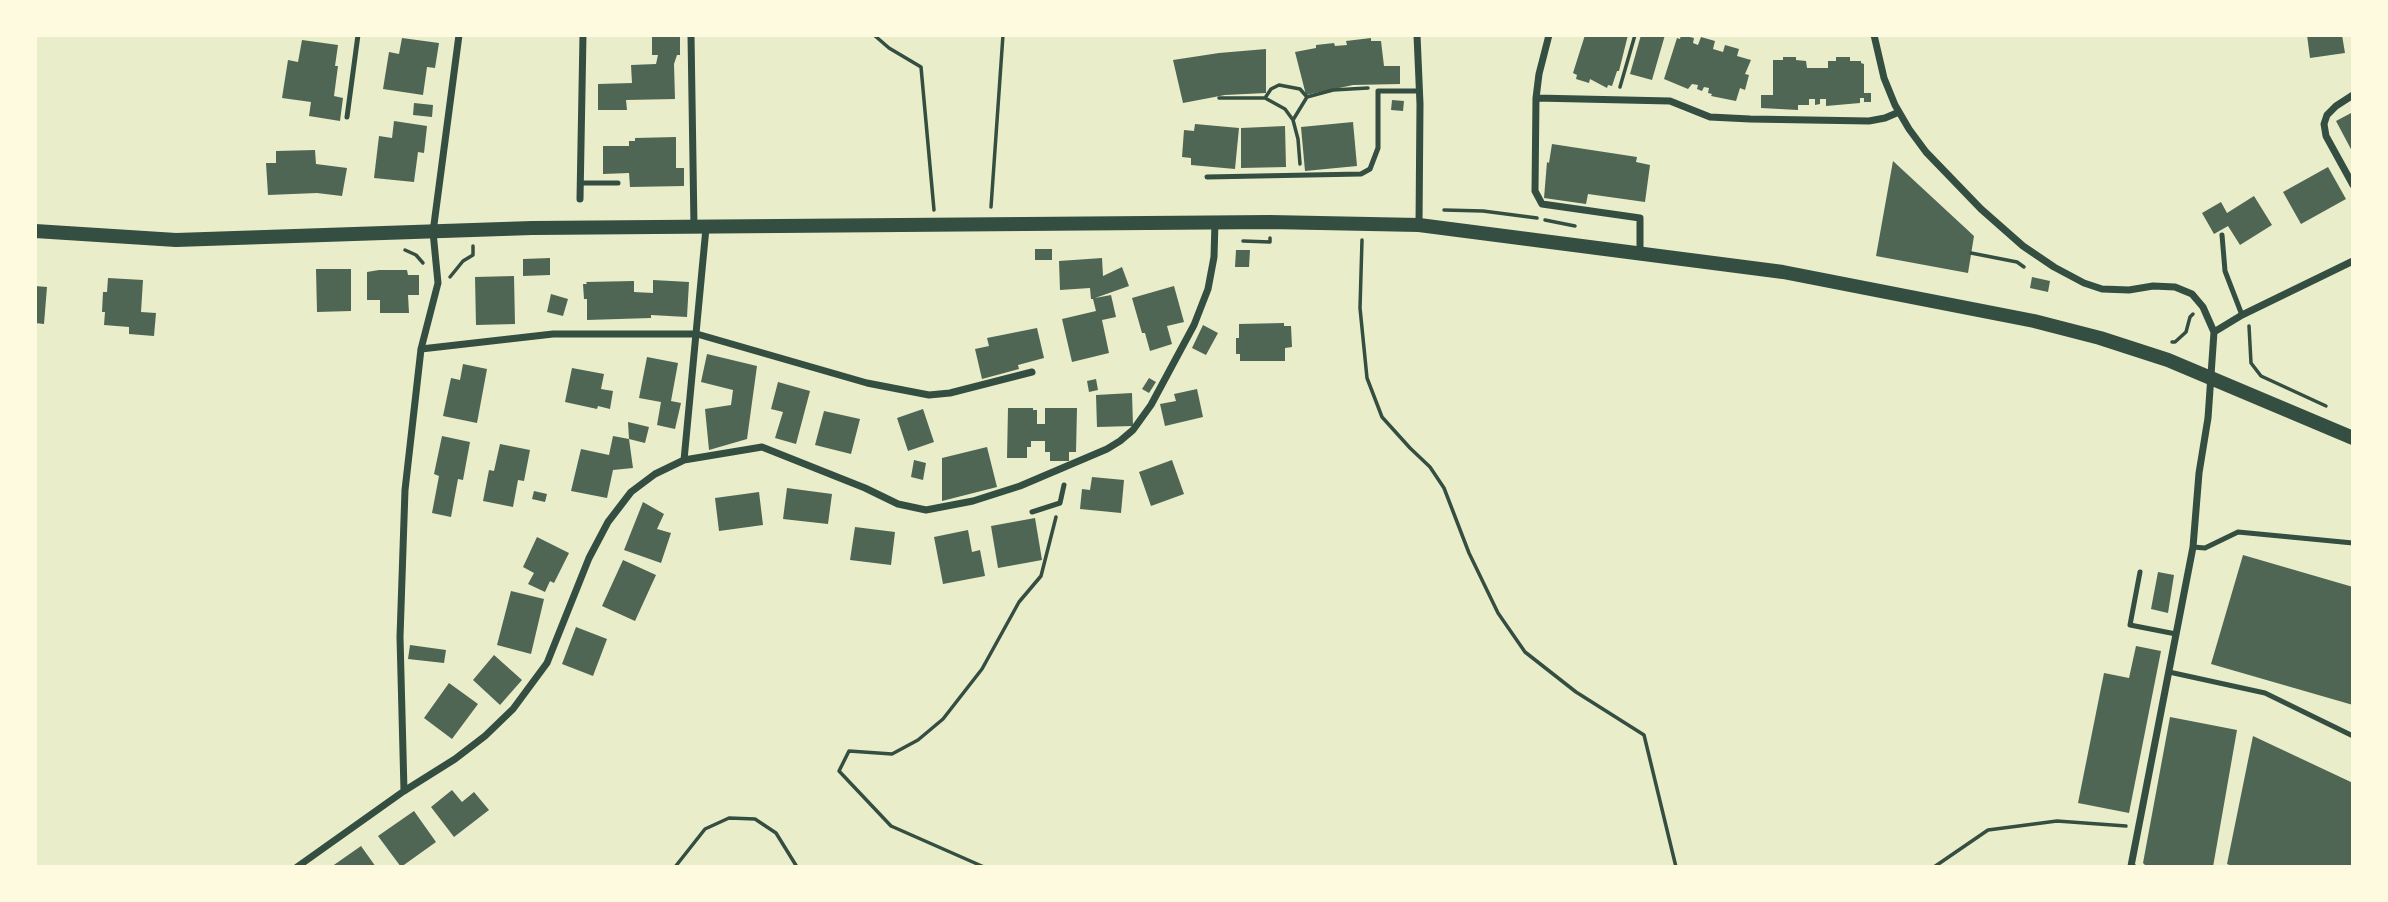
<!DOCTYPE html>
<style>
body{margin:0}
#map{position:relative;width:2388px;height:902px;overflow:hidden;background:#e9edc9;font-family:"Roboto Condensed",sans-serif}
canvas{display:block}
.frame{position:absolute;inset:0;border:37px solid #fefae0;pointer-events:none}
</style>
<div id="map">
<canvas width="2388" height="902"></canvas>
<div class="frame"></div>
</div>
<script>
const g = document.querySelector('canvas').getContext('2d');
g.lineJoin = 'round';
function paint(path, color) { g.fillStyle = color; g.fill(path, 'evenodd'); }
const poly = rows => new Path2D(rows.map(r => 'M' + r).join(''));
function stroke(path, color, width, dash) { g.strokeStyle = color; g.lineWidth = width; g.lineCap = dash ? 'butt' : 'round'; g.setLineDash(dash || []); g.stroke(path); }
paint(poly([
 [1585,35,1628,35,1619,71,1617,71,1612,86,1608,85,1607,88,1590,79,1589,83,1576,79,1577,75,1573,73],
 [1641,35,1665,35,1652,80,1630,74],
 [1681,35,1694,38,1693,43,1698,45,1701,37,1715,41,1713,49,1723,52,1725,45,1739,49,1737,56,1751,60,1745,74,1749,75,1745,90,1740,88,1736,101,1711,96,1712,94,1708,93,1709,88,1704,87,1702,91,1697,89,1698,85,1692,84,1688,89,1664,79,1677,38,1680,39],
 [2307,35,2342,35,2345,53,2310,58],
 [652,36,680,36,680,55,677,55,674,64,675,99,626,100,627,110,598,110,598,84,632,83,631,65,656,64,658,55,652,55],
 [402,38,439,43,435,68,427,67,423,95,383,89,389,52,399,54],
 [1371,38,1371,41,1381,41,1384,66,1400,66,1400,84,1353,85,1306,95,1295,52,1316,48,1316,45,1334,43,1335,46,1347,45,1346,41],
 [302,40,338,45,335,66,338,66,334,96,343,98,340,121,309,116,311,102,282,98,288,60,298,62],
 [1266,49,1266,93,1225,95,1183,103,1173,60,1219,53],
 [1783,57,1796,57,1796,60,1806,61,1807,68,1828,68,1828,61,1836,61,1836,57,1850,57,1850,61,1861,61,1861,63,1864,64,1864,93,1871,93,1871,102,1864,102,1864,98,1860,98,1860,103,1826,106,1826,99,1820,99,1820,104,1815,105,1815,99,1809,99,1809,105,1798,105,1798,110,1761,108,1761,95,1773,95,1773,60,1783,60],
 [1392,100,1404,101,1403,111,1391,110],
 [414,103,433,105,432,117,413,115],
 [2353,112,2353,153,2336,121],
 [394,121,427,126,424,153,418,152,414,182,374,178,379,136,392,138],
 [1353,122,1357,166,1305,171,1301,127],
 [1195,124,1239,128,1235,169,1191,165,1191,158,1182,157,1184,130,1194,131],
 [1285,126,1286,167,1241,168,1241,128],
 [676,137,676,168,684,168,684,186,630,187,629,173,603,174,603,146,629,146,629,141,635,141,635,138],
 [1552,144,1637,157,1636,162,1650,165,1645,202,1588,194,1586,204,1544,198,1547,162,1549,163],
 [315,150,316,164,347,168,342,196,317,193,268,195,266,163,276,163,276,151],
 [1893,161,1974,236,1968,273,1876,256],
 [2328,167,2346,199,2301,224,2283,192],
 [2254,196,2272,225,2240,245,2228,226,2214,234,2202,213,2221,202,2227,213],
 [1035,249,1052,249,1052,260,1035,260],
 [1236,250,1250,250,1249,267,1235,267],
 [550,258,550,275,523,276,523,259],
 [1102,258,1103,276,1122,267,1129,286,1095,298,1111,295,1116,317,1102,320,1109,353,1072,362,1062,319,1096,311,1093,299,1091,299,1090,288,1060,290,1059,261],
 [316,269,351,269,351,311,317,312],
 [379,270,407,270,408,275,419,275,419,295,408,295,409,313,380,313,380,300,367,300,367,272],
 [514,276,515,324,476,325,475,277],
 [2032,277,2050,281,2048,292,2030,288],
 [108,278,143,280,141,312,156,313,154,336,129,334,129,327,104,325,105,312,102,312,103,292,107,292],
 [653,280,689,282,687,317,651,315,651,318,587,320,587,299,584,299,583,284,587,284,586,282,634,281,634,292,653,293],
 [35,286,47,287,44,324,35,323],
 [1174,286,1184,322,1167,326,1172,344,1150,351,1145,333,1142,333,1132,298],
 [551,294,568,299,563,316,547,312],
 [1284,323,1284,326,1291,326,1292,347,1285,348,1285,361,1240,361,1240,354,1236,354,1236,338,1239,338,1239,324],
 [1203,325,1218,333,1206,355,1192,348],
 [1037,328,1044,358,1018,365,1019,369,982,379,975,349,989,346,987,338],
 [707,354,757,366,747,439,709,450,705,409,731,405,733,390,701,382],
 [647,357,678,363,671,401,681,403,675,429,657,425,661,402,639,398],
 [463,364,487,369,477,423,443,416,451,378,460,380],
 [572,368,604,374,601,389,613,391,610,409,598,406,597,409,565,402],
 [1149,378,1156,382,1149,393,1142,389],
 [1096,379,1098,390,1089,392,1087,381],
 [778,382,810,391,796,444,775,438,783,412,771,409],
 [1197,389,1203,417,1165,426,1160,404,1176,401,1174,394],
 [1132,393,1133,426,1097,427,1096,395],
 [1008,408,1033,408,1033,410,1037,410,1037,424,1045,424,1045,408,1077,408,1076,452,1069,452,1069,461,1050,461,1050,452,1045,452,1045,441,1031,441,1031,447,1027,447,1027,458,1007,458],
 [923,409,934,442,908,451,897,418],
 [824,411,860,419,851,454,815,445],
 [628,422,649,427,645,443,629,439],
 [442,436,470,442,463,480,458,479,451,517,432,513,439,476,434,474],
 [613,436,629,439,633,468,613,470,607,498,571,491,581,449,609,455],
 [500,444,530,450,524,481,518,480,513,507,483,501,489,470,494,471],
 [987,447,997,487,942,501,942,458],
 [914,460,926,463,923,480,911,477],
 [1172,460,1184,494,1151,506,1139,472],
 [1092,477,1124,480,1121,513,1080,509,1082,489,1090,490],
 [787,488,832,494,828,524,783,519],
 [534,491,547,494,545,502,532,499],
 [759,492,763,525,719,531,715,498],
 [643,502,664,514,657,529,671,533,661,563,624,550],
 [1035,518,1042,560,998,568,991,526],
 [855,527,895,532,891,565,850,560],
 [968,530,972,552,980,550,985,576,943,584,934,537],
 [537,537,569,553,554,583,550,581,545,592,528,584,534,573,523,567],
 [2243,555,2353,587,2353,705,2211,664],
 [623,560,656,575,635,621,602,606],
 [2158,572,2174,575,2168,613,2151,609],
 [511,591,544,599,531,654,497,645],
 [576,627,607,639,593,676,562,664],
 [410,645,446,650,444,663,408,659],
 [2136,646,2161,651,2129,813,2078,803,2104,673,2129,678],
 [494,655,522,680,500,705,473,680],
 [449,683,478,704,452,739,424,718],
 [2170,717,2237,730,2213,867,2147,867,2143,863],
 [2253,736,2353,783,2353,867,2234,867,2227,864],
 [452,790,462,802,474,792,489,810,454,837,431,807],
 [414,811,436,842,401,867,378,836],
 [361,846,376,867,331,867]
]), '#4f6655');
stroke(poly([
 [874,35,889,48,921,67,934,210],
 [1620,87,1635,35],
 [1219,98,1265,98,1285,109,1293,120,1298,139,1300,164],
 [1265,98,1271,89,1279,85,1300,89,1307,97],
 [1293,120,1307,97,1333,90,1368,88],
 [991,207,1003,35],
 [1444,210,1483,211,1537,218],
 [1545,220,1575,226],
 [1362,240,1360,308,1367,378,1382,417,1410,448,1430,467,1444,488,1469,553,1498,613,1525,652,1576,692,1644,735,1676,867],
 [1243,241,1270,242,1270,238],
 [405,250,416,255,423,263],
 [1971,253,2017,262,2024,267],
 [450,277,463,261,473,255,473,246],
 [2249,326,2251,363,2261,376,2326,406],
 [2172,342,2175,342,2186,332,2190,317,2193,314],
 [675,867,705,829,729,818,755,819,776,833,797,867],
 [984,867,891,826,839,771,849,751,892,754,918,740,943,719,982,669,1019,602,1041,576,1056,517],
 [1934,867,1988,830,2057,821,2126,826]
]), '#344e41', 3.5);
stroke(poly([
 [347,117,358,35],
 [1207,177,1361,174,1370,169,1378,148,1378,91,1420,91],
 [581,183,618,183],
 [2222,235,2225,271,2242,315],
 [1032,512,1060,503,1064,485],
 [2193,547,2205,548,2238,532,2353,543],
 [2140,572,2130,625,2176,634],
 [2169,672,2265,693,2353,736]
]), '#344e41', 5);
stroke(poly([
 [691,35,694,227],
 [1417,35,1420,104,1419,225],
 [1549,35,1539,74,1536,98,1535,191,1542,204,1640,218,1640,253],
 [1874,35,1884,78,1895,105,1909,129,1926,152,1981,209,2023,246,2054,267,2084,283,2102,289,2129,290,2153,286,2175,287,2192,294,2203,307,2214,332,2208,418,2199,473,2193,547,2131,866,2133,867],
 [2353,95,2336,106,2327,115,2324,124,2326,136,2353,185],
 [1536,98,1670,101,1710,117,1750,119,1869,121,1885,118,1899,112],
 [580,199,583,35],
 [2214,332,2242,315,2353,261],
 [421,349,553,334,697,334,867,383,929,395,950,393,1032,372],
 [684,460,706,228],
 [404,791,400,637,405,490,421,349,438,283,433,232,459,35],
 [297,867,404,791,455,759,485,736,513,709,547,663,589,558,608,522,631,492,655,474,684,460,762,447,865,488,898,504,926,510,973,501,1020,486,1107,449,1120,441,1133,430,1151,405,1194,325,1208,289,1214,257,1215,222]
]), '#344e41', 7);
stroke(poly([
 [35,231,176,240,532,228,1270,222,1419,225,1783,272,2034,321,2100,338,2168,360,2353,438]
]), '#344e41', 14);
</script>
